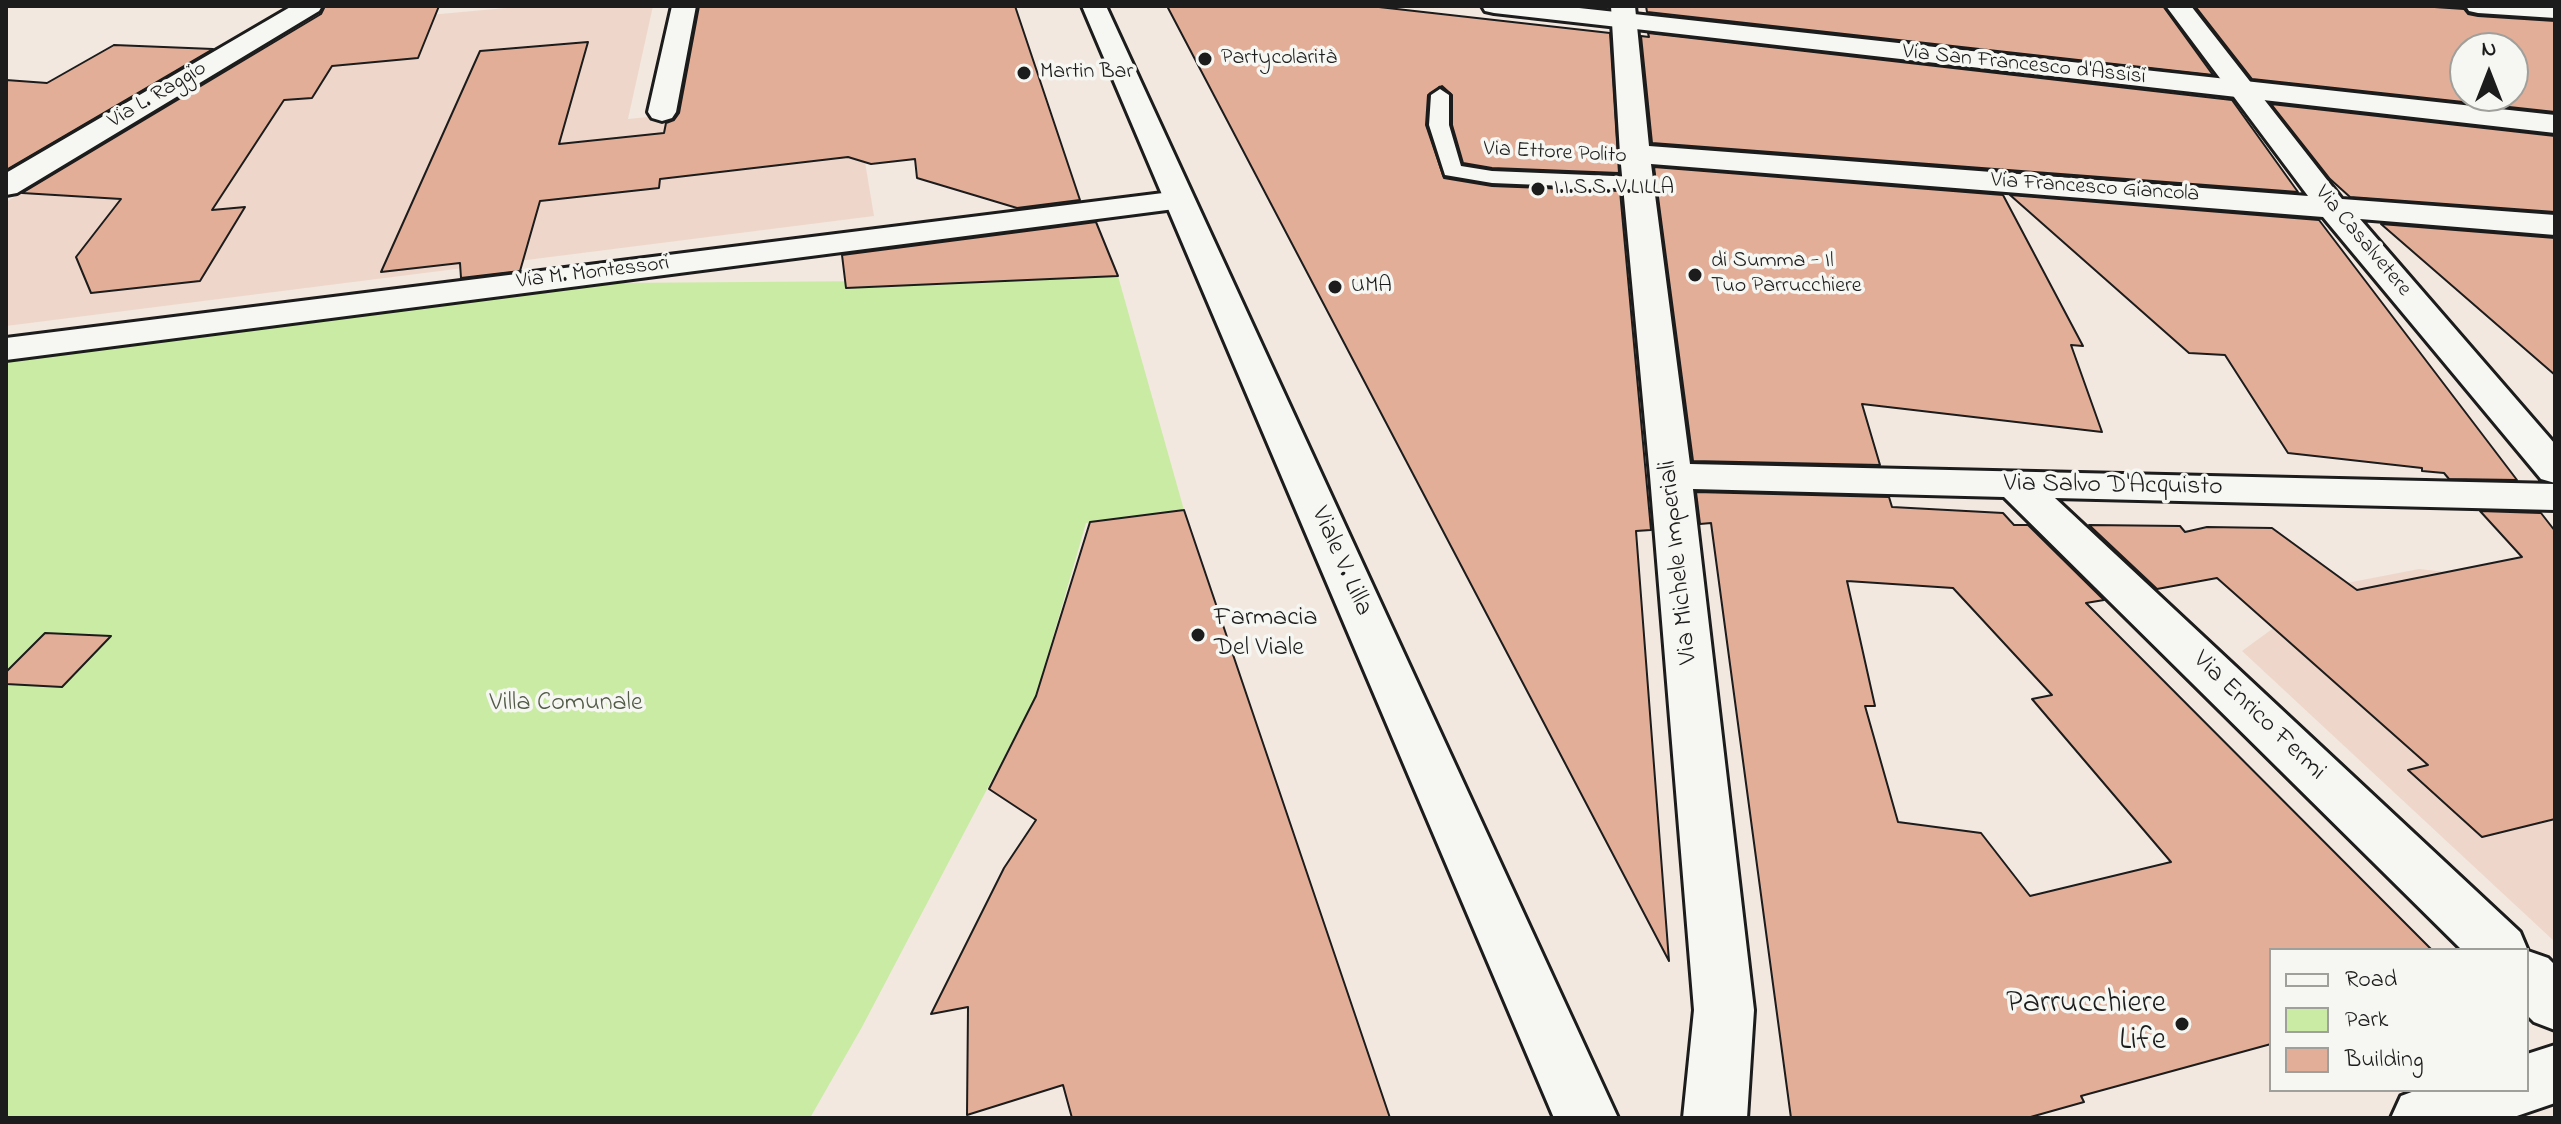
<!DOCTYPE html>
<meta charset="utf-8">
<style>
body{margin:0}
#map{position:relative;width:2561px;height:1124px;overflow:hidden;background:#f2e8e0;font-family:"Indie Flower",sans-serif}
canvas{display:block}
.frame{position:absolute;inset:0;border:8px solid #1c1c1c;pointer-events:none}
.legend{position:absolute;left:2269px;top:948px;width:260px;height:144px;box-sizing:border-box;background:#f6f6f2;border:2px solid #9f9f9c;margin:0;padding:10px 14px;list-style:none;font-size:24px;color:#1c1c1c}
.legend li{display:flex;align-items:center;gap:16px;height:40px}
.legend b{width:40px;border:2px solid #9f9f9c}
.north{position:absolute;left:2449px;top:32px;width:80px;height:80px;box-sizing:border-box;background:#f6f6f2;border:2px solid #9f9f9c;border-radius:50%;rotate:0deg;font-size:22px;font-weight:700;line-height:32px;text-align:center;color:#1c1c1c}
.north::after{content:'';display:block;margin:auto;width:28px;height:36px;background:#1c1c1c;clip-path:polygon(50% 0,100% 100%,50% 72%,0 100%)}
</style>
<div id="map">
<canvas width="2561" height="1124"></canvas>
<div class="frame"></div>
<ul class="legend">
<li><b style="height:10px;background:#f6f6f2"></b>Road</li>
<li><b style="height:22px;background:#caeba4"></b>Park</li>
<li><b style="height:22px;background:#e3ae98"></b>Building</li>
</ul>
<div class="north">N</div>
</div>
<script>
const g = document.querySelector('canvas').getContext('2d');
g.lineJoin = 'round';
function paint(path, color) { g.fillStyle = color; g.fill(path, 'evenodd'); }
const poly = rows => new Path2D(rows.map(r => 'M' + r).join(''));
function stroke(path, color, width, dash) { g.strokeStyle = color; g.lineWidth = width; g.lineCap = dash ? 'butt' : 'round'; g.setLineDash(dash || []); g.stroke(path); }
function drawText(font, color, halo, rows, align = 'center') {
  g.font = font + ' "Indie Flower",sans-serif'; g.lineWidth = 7; g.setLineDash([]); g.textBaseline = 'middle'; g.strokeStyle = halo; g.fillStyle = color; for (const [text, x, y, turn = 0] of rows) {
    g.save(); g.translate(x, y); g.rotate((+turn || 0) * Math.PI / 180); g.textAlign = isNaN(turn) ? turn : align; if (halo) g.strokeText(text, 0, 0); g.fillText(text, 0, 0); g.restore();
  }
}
paint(poly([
 [528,6,653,6,628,119,845,97,865,162,874,216,6,326,6,202,296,27],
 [2419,569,2476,575,2555,613,2555,942,2242,651,2331,586]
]), '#eed7ca');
paint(poly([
 [1118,276,1184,510,1086,523,1036,696,862,1027,810,1118,6,1118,6,362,616,283,876,281,876,287]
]), '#caeba4');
const building = poly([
 [325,6,439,6,418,58,332,66,312,98,284,100,212,210,245,207,200,281,91,293,76,257,121,199,22,193,321,14,325,6],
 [699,6,1015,6,1080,200,1017,208,917,178,915,159,871,164,848,157,660,179,659,188,540,201,520,271,461,278,460,263,381,272,480,51,588,42,559,144,664,133,666,123,674,120,679,113,699,6],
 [1167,6,1370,6,1610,33,1619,173,1492,168,1463,163,1452,125,1452,95,1442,86,1428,95,1426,125,1444,178,1492,186,1620,191,1651,530,1636,531,1669,961,1167,6],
 [1646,6,2163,6,2213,75,1647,12,1646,6],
 [2195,6,2420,6,2464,9,2468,14,2478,16,2555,21,2555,112,2252,79,2195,6],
 [2465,48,2513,48,2513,96,2465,96,2465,48],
 [1648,33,2232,100,2298,192,1652,143,1641,36,1649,37,1648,33],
 [114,45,213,49,6,170,6,80,47,83,114,45],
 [2271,104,2555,136,2555,212,2350,197,2330,179,2271,104],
 [1654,167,2003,195,2083,346,2071,345,2102,432,1862,404,1880,465,1693,461,1654,167],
 [2010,195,2319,220,2517,480,2449,479,2444,473,2422,471,2422,468,2288,453,2225,355,2189,353,2010,195],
 [1096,222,1118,276,846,288,842,255,1096,222],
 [2381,224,2555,238,2555,375,2381,224],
 [1696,492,1889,497,1892,507,2003,513,2014,525,2028,525,2104,600,2086,603,2432,950,2271,950,2271,1044,2081,1096,2084,1102,2027,1118,1791,1118,1711,523,1700,524,1696,492],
 [1847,581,1953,588,2052,695,2032,699,2171,862,2030,896,1981,833,1898,822,1865,706,1875,706,1847,581],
 [1184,510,1390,1118,1072,1118,1063,1085,967,1115,968,1007,931,1014,1004,868,1036,820,989,789,1036,696,1090,522,1184,510],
 [2480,511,2541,513,2555,531,2555,819,2482,837,2408,770,2428,765,2217,578,2157,589,2089,525,2180,526,2185,532,2207,527,2272,528,2357,590,2522,557,2480,511],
 [45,633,111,636,62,687,6,684,6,672,45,633]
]);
paint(building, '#e3ae98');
stroke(building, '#1c1c1c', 2);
const service = poly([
 [1440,89,1449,95,1449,125,1461,166,1492,171,1638,177,1649,183,1638,189,1492,183,1445,175,1429,125,1431,95,1440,89]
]);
const minor = poly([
 [292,6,322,6,319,11,17,193,6,195,6,173,292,6],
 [672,6,696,6,676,112,672,118,662,121,652,118,648,112,672,6],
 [1611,6,1635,6,1649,146,2308,196,2166,6,2191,6,2342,199,2555,215,2555,235,2360,219,2555,444,2555,483,2541,479,2323,217,1651,164,1690,464,2555,484,2555,510,2055,498,2520,932,2528,951,2548,958,2555,965,2555,1030,2534,1022,2527,1015,2527,950,2462,950,2004,497,1693,489,1754,1010,1747,1118,1683,1118,1694,1010,1650,476,1620,154,1611,6],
 [2466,6,2555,6,2555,18,2478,13,2469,11,2466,6],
 [1179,191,1190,193,1195,200,1190,207,6,360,6,338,1179,191]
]);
const tertiary = poly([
 [1082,6,1106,6,1618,1118,1554,1118,1082,6],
 [1482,6,1561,6,2555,115,2555,133,1494,13,1485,11,1482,6]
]);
const secondary = poly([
 [2555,1045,2555,1103,2511,1118,2391,1118,2401,1096,2417,1090,2527,1090,2527,1054,2555,1045]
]);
stroke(service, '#1c1c1c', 6);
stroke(minor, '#1c1c1c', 6);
stroke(tertiary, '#1c1c1c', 6);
stroke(secondary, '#1c1c1c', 6);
paint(service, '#f6f6f2');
paint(minor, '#f6f6f2');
paint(tertiary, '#f6f6f2');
paint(secondary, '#f6f6f2');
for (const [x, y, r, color] of [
 [1205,59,8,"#1c1c1c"],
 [1024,73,8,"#1c1c1c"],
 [1538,189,8,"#1c1c1c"],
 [1695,275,8,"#1c1c1c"],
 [1335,287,8,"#1c1c1c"],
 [1198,635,8,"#1c1c1c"],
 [2182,1024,8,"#1c1c1c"]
]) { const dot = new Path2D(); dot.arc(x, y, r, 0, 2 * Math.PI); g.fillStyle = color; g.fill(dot); stroke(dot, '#f6f6f2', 3); }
drawText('22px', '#1c1c1c', '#f6f6f2', [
 ["Partycolarità",1221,59],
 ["Martin Bar",1040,73],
 ["I.I.S.S. V.LILLA",1554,189],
 ["di Summa - Il",1711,262],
 ["Tuo Parrucchiere",1711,287],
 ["UMA",1351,287]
], 'left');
drawText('22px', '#1c1c1c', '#f6f6f2', [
 ["Via San Francesco d'Assisi",2024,66,6],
 ["Via L. Raggio",158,96,-31],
 ["Via Ettore Polito",1555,154,3],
 ["Via Francesco Giancola",2095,189,4],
 ["Via Casalvetere",2362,242,50],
 ["Via M. Montessori",593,274,-7]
]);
drawText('26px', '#1c1c1c', '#f6f6f2', [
 ["Via Salvo D'Acquisto",2113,487,1],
 ["Viale V. Lilla",1340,562,66],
 ["Via Michele Imperiali",1680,562,-96],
 ["Via Enrico Fermi",2258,717,44]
]);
drawText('26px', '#1c1c1c', '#f6f6f2', [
 ["Farmacia",1214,620],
 ["Del Viale",1214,650]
], 'left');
drawText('26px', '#505a45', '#f6f6f2', [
 ["Villa Comunale",566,705]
]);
drawText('32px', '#1c1c1c', '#f6f6f2', [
 ["Parrucchiere",2166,1006],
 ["Life",2166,1043]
], 'right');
</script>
